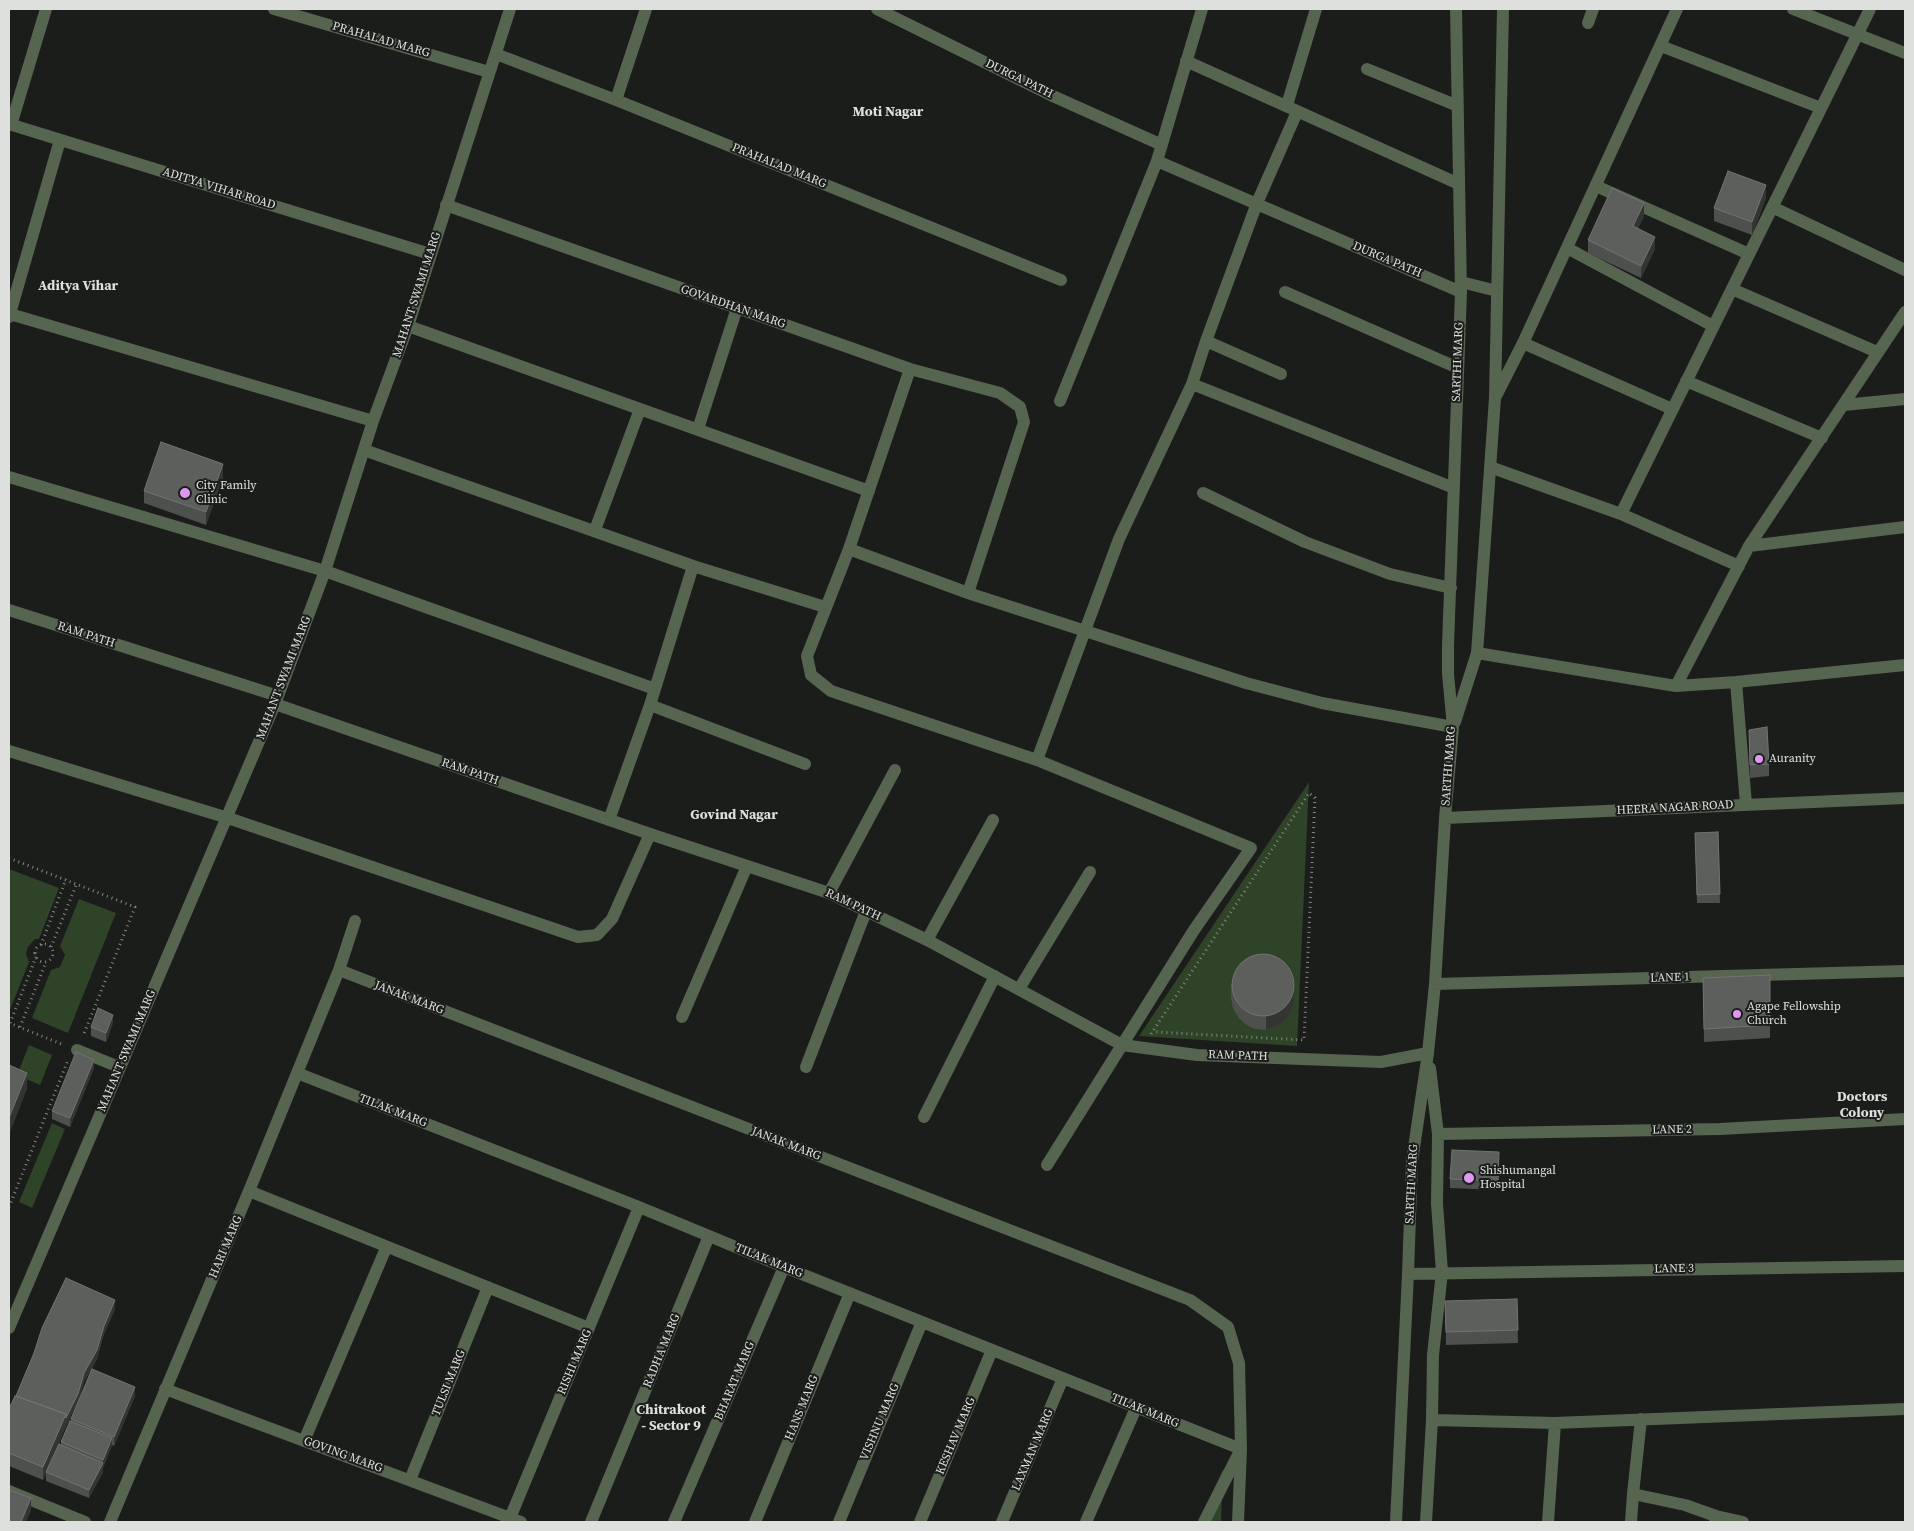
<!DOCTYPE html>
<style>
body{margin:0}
#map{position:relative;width:1914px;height:1531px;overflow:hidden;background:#1b1d1a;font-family:"Source Serif 4",serif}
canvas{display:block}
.frame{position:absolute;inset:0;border:10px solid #dee0de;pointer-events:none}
</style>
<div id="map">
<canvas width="1914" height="1531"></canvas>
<div class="frame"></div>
</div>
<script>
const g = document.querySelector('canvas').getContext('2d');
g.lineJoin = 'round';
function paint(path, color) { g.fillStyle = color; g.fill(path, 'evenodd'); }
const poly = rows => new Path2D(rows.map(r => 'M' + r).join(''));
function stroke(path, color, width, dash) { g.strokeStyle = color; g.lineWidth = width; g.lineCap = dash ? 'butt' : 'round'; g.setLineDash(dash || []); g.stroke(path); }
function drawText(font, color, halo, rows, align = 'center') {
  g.font = font + ' "Source Serif 4",serif'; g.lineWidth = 4; g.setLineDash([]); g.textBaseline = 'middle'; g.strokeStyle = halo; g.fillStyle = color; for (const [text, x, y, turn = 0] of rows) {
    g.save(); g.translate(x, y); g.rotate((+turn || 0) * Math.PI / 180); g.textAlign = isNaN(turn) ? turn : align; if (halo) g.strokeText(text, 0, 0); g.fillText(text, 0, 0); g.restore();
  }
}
paint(poly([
 [1309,782,1297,1046,1139,1036],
 [9,869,59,888,39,939,35,939,28,947,26,954,29,962,10,1010],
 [79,899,116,913,68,1033,32,1018,51,970,60,967,65,955,60,946],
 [29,1045,52,1055,40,1085,17,1075],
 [52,1123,65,1129,32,1208,19,1202],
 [1223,1469,1221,1522,1200,1522]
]), '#2e4327');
stroke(poly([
 [9,858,135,907,83,1036],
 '35 953a9 9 0 1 1 18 0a9 9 0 1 1-18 0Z',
 [41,945,66,879],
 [51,947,77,883],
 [9,1023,64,1045],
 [10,1023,36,957],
 [20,1027,46,962],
 [1151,1034,1309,793,1315,798,1304,1040,1156,1032],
 [9,1207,68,1060]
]), '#848683', 3, [1, 4]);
stroke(poly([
 [274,9,489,72],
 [877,9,1055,97,1162,145],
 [1202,9,1157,161,1461,292],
 [1793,9,1905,53],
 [1588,23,1593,9],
 [1661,46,1821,108],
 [496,54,616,100,1061,280],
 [1186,61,1459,184],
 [1367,69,1458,106],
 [616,100,646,9],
 [1287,105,1316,9],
 [9,124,430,254],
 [11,125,46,9],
 [1596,186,1749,254],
 [446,205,910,369,1000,393,1020,407,1024,422,968,593],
 [1772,207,1905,270],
 [1567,248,1713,326],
 [1461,282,1497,291],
 [1732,289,1877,352],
 [1285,292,1458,368],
 [10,314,373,421],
 [9,317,60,140],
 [408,326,869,491],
 [1206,341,1281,374],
 [1523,343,1672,409],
 [910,369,849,549,807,656,811,675,831,691,1037,760,1251,848,1194,930,1047,1165],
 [1686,381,1822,438],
 [1192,384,1454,488],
 [1496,396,1523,343,1677,9],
 [1060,401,1157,161],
 [1844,405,1905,399],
 [698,429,737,308],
 [364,450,693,566,825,607],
 [1490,467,1621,514,1739,566],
 [9,477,325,571,655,689],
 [1203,493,1305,542,1390,574,1451,588],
 [1621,514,1870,9],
 [595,530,640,409],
 [1749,546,1905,527],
 [849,549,968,593,1246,683,1322,703,1453,727],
 [9,610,278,696],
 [1477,653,1676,686,1736,682,1905,665],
 [1736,682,1746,804],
 [1676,686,1749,546,1905,312],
 [275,704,650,834,829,893,927,940,1122,1045,1197,1055,1381,1062,1428,1053],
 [650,705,805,764],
 [1455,722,1477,653,1495,398,1503,9],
 [9,751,228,818,578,937,597,935,612,919,650,834],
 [1037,760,1119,539,1192,384,1206,341,1257,203,1297,112],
 [1445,818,1905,798],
 [609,820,650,705,693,566],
 [829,893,895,770],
 [927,940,993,820],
 [339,970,1190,1300,1228,1327,1239,1363,1241,1449,1238,1522],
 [1435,984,1905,971],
 [1019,989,1090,872],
 [682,1017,747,866],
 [77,1050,119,1067],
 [806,1067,866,911],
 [297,1073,639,1207,784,1267,1241,1449,1204,1522],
 [924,1117,995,976],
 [1438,1134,1720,1129,1905,1119],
 [249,1191,589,1328],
 [1408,1274,1905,1266],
 [9,1328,275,704,325,571,373,421,408,326,510,9],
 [165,1389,521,1522],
 [1641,1419,1633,1494,1685,1505,1716,1516,1715,1522],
 [1432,1420,1555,1423,1905,1409],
 [304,1441,386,1248],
 [410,1480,488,1287],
 [9,1491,85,1522],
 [1716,1516,1743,1522],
 [510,1518,639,1207],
 [110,1522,249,1191,339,970,355,921],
 [591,1522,709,1236],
 [674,1522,784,1267],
 [755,1522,850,1293],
 [839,1522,922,1322],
 [920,1522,992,1350],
 [1002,1522,1063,1378],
 [1086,1522,1136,1408],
 [1396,1522,1408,1274,1412,1161,1428,1053,1435,984,1445,818,1453,727,1448,674,1448,645,1461,292,1456,9],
 [1426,1522,1432,1420,1433,1355,1442,1272,1437,1204,1438,1134,1430,1068],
 [1548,1522,1555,1423],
 [1631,1522,1633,1494]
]), '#556550', 12);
paint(poly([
 [1766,198,1752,235,1714,221,1714,208],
 [1644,216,1638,228,1655,249,1641,278,1588,253,1588,240],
 [223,477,206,525,144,503,144,491],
 [1749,730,1769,764,1769,776,1750,778],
 [1718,832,1720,903,1697,903,1695,833],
 [1770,975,1770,1038,1704,1042,1703,978],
 [1231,985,1294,1003,1291,1013,1284,1021,1276,1027,1266,1030,1255,1029,1245,1024,1238,1017,1233,1008,1231,998],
 [113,1023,106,1042,91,1036,91,1027],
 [94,1068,70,1127,52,1119,52,1111],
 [1499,1160,1498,1190,1450,1188,1450,1179],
 [1517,1299,1518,1343,1446,1345,1445,1301],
 [115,1309,104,1334,97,1359,84,1382,78,1402,66,1426,43,1480,9,1466,9,1409,16,1396],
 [135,1396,114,1446,112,1445,103,1468,103,1472,89,1498,46,1481,46,1472,61,1445,61,1442,71,1421,71,1419]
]), '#4d504c');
paint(poly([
 [1766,185,1766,198,1752,235,1752,222],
 [1644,203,1644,216,1633,239,1633,226],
 [1655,237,1655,249,1641,278,1641,266],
 [223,464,223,477,206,525,206,512],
 [1294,990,1294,1003,1291,1013,1284,1021,1276,1027,1266,1030,1266,1017],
 [113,1015,113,1023,106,1042,106,1033],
 [94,1060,94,1068,70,1127,70,1118],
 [27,1073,27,1089,9,1135,9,1118],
 [115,1300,115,1309,104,1334,97,1359,84,1382,78,1402,66,1426,43,1480,43,1467],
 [135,1387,135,1396,114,1446,114,1437],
 [112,1438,112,1446,103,1468,103,1460],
 [103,1463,103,1472,89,1498,89,1490],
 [31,1498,31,1511,26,1522,21,1522]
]), '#323531');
const building = poly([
 [1728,171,1766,185,1752,222,1714,208,1728,171],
 [1612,188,1644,203,1633,226,1655,237,1641,266,1588,240,1612,188],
 [161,442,223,464,206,512,144,491,161,442],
 [1767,727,1769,764,1750,765,1749,730,1767,727],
 [1718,832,1720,894,1697,895,1695,833,1718,832],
 '1232 985a31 31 0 1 1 62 0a31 31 0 1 1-62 0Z',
 [1770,975,1770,1025,1704,1029,1703,978,1770,975],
 [98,1008,113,1015,106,1033,91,1027,98,1008],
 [76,1052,94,1060,70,1118,52,1111,76,1052],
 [9,1065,27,1073,9,1118,9,1065],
 [1452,1150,1499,1152,1498,1181,1450,1179,1452,1150],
 [66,1278,115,1300,104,1326,97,1350,84,1373,78,1394,66,1418,66,1414,16,1396,34,1353,42,1328,66,1278],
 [1517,1299,1518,1330,1446,1332,1445,1301,1517,1299],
 [92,1369,135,1387,114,1437,71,1419,92,1369],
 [15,1396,66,1414,43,1467,9,1453,9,1409,15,1396],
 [70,1421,112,1438,103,1460,61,1442,70,1421],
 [59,1444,103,1463,89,1490,46,1472,59,1444],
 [9,1490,31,1498,21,1522,9,1522,9,1490]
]);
paint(building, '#5d5f5c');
stroke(building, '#717470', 1);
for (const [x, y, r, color] of [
 [185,493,6,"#de98f2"],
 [1759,759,5,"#de98f2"],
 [1737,1014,5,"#de98f2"],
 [1469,1178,6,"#de98f2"]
]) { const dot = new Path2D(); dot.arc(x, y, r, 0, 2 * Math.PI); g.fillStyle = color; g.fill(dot); stroke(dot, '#1b1d1a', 2); }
drawText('12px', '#dee0de', '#1b1d1a', [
 ["PRAHALAD MARG",381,40,16],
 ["DURGA PATH",1019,79,26],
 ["PRAHALAD MARG",779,166,22],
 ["ADITYA VIHAR ROAD",219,189,17],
 ["DURGA PATH",1387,260,23],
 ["MAHANT SWAMI MARG",417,295,-72],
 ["GOVARDHAN MARG",733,307,19],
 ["SARTHI MARG",1458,362,-88],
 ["RAM PATH",86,635,18],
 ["MAHANT SWAMI MARG",284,678,-69],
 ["SARTHI MARG",1449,766,-86],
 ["RAM PATH",470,772,19],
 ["HEERA NAGAR ROAD",1675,808,-3],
 ["RAM PATH",853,905,25],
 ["LANE 1",1670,978,-2],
 ["JANAK MARG",409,998,21],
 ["MAHANT SWAMI MARG",127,1051,-67],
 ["RAM PATH",1238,1056,2],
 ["TILAK MARG",393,1111,21],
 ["LANE 2",1672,1130,-1],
 ["JANAK MARG",786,1144,21],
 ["SARTHI MARG",1412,1184,-87],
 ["HARI MARG",226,1247,-67],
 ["TILAK MARG",769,1261,22],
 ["LANE 3",1674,1269,-1],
 ["RADHA MARG",662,1351,-68],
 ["RISHI MARG",575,1362,-67],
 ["BHARAT MARG",735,1381,-67],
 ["TULSI MARG",449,1383,-68],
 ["HANS MARG",802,1408,-68],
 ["TILAK MARG",1145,1411,22],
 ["VISHNU MARG",880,1422,-67],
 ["KESHAV MARG",956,1436,-67],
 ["LAXMAN MARG",1033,1450,-67],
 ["GOVING MARG",343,1455,20]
]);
drawText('12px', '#dee0de', '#1b1d1a', [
 ["City Family",196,486],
 ["Clinic",196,500],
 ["Auranity",1769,759],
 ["Agape Fellowship",1747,1007],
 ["Church",1747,1021],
 ["Shishumangal",1480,1171],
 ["Hospital",1480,1185]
], 'left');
drawText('bold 14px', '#dee0de', '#1b1d1a', [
 ["Moti Nagar",888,112],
 ["Aditya Vihar",78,286],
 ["Govind Nagar",734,815],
 ["Doctors",1862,1097],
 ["Colony",1862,1113],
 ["Chitrakoot",671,1410],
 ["- Sector 9",671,1426]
]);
</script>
